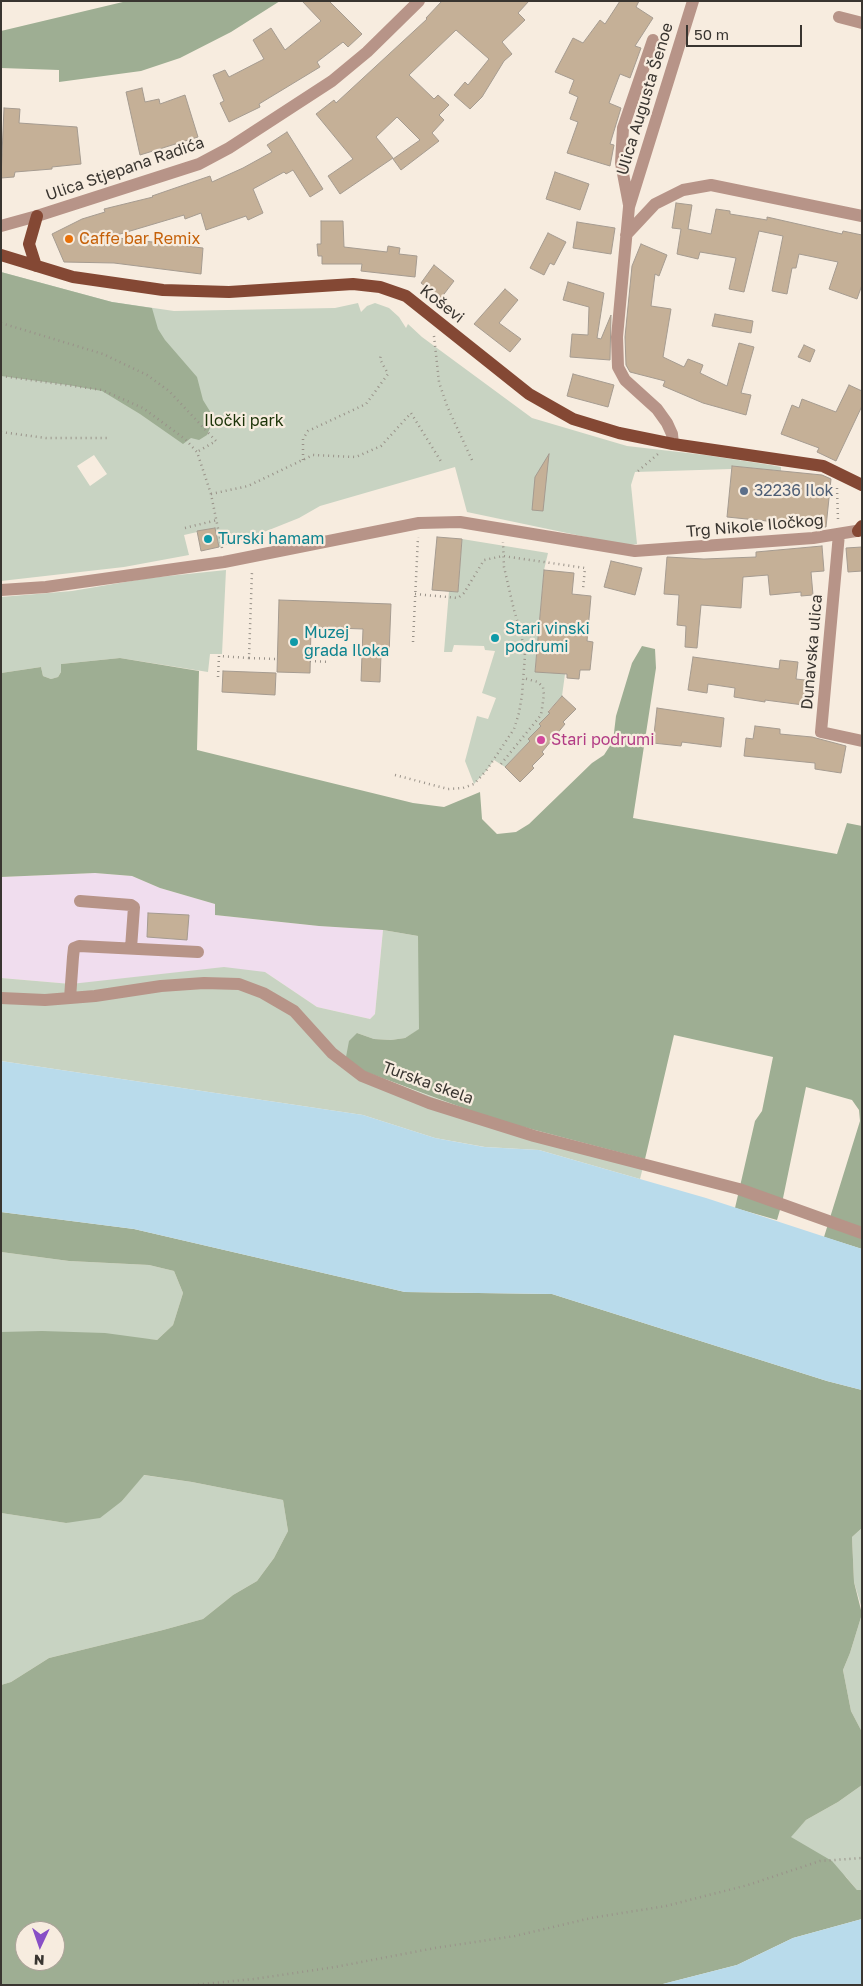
<!DOCTYPE html>
<meta charset="utf-8">
<style>
body{margin:0}
#map{position:relative;width:863px;height:1986px;overflow:hidden;background:#f7ecdf;font-family:"Golos Text",sans-serif}
canvas{display:block}
.frame{position:absolute;inset:0;border:2px solid #393530;pointer-events:none}
.north{position:absolute;left:15px;top:1921px;width:50px;height:50px;box-sizing:border-box;background:#f7ecdf;border:1px solid #aba399;border-radius:50%;rotate:183deg;font-size:14px;font-weight:700;line-height:20px;text-align:center;color:#393530}
.north::after{content:'';display:block;margin:auto;width:18px;height:22px;background:#884fc6;clip-path:polygon(50% 0,100% 100%,50% 72%,0 100%)}
.scale{position:absolute;left:686px;top:25px;width:116px;height:22px;box-sizing:border-box;border:2px solid #393530;border-top:0;padding-left:6px;font-size:15px;line-height:18px;white-space:nowrap;color:#393530;-webkit-text-stroke:4px #f7ecdf;paint-order:stroke}
</style>
<div id="map">
<canvas width="863" height="1986"></canvas>
<div class="frame"></div>
<div class="north">N</div>
<div class="scale">50 m</div>
</div>
<script>
const g = document.querySelector('canvas').getContext('2d');
g.lineJoin = 'round';
function paint(path, color) { g.fillStyle = color; g.fill(path, 'evenodd'); }
const poly = rows => new Path2D(rows.map(r => 'M' + r).join(''));
function stroke(path, color, width, dash) { g.strokeStyle = color; g.lineWidth = width; g.lineCap = dash ? 'butt' : 'round'; g.setLineDash(dash || []); g.stroke(path); }
function drawText(font, color, halo, rows, align = 'center') {
  g.font = font + ' "Golos Text",sans-serif'; g.lineWidth = 4.5; g.setLineDash([]); g.textBaseline = 'middle'; g.strokeStyle = halo; g.fillStyle = color; for (const [text, x, y, turn = 0] of rows) {
    g.save(); g.translate(x, y); g.rotate((+turn || 0) * Math.PI / 180); g.textAlign = isNaN(turn) ? turn : align; if (halo) g.strokeText(text, 0, 0); g.fillText(text, 0, 0); g.restore();
  }
}
paint(poly([
 [95,873,132,876,160,888,215,904,215,915,319,926,383,930,375,1014,370,1019,317,1007,265,972,71,984,1,978,1,877]
]), '#f0ddee');
paint(poly([
 [1,272,112,302,174,311,335,308,358,303,361,312,367,306,375,303,389,308,399,317,406,328,408,324,422,337,532,418,627,446,705,455,771,465,781,467,781,471,732,466,731,469,635,472,631,485,637,544,631,545,624,545,467,512,455,467,320,506,299,518,244,540,219,547,215,528,184,535,189,555,124,567,1,581],
 [94,455,107,474,90,486,77,466],
 [462,539,548,553,544,570,535,671,565,674,562,696,548,711,550,713,540,724,541,726,528,739,530,741,505,767,494,760,486,771,474,784,465,761,477,716,488,719,496,698,482,693,495,651,485,650,484,646,454,645,452,652,444,652,449,591,458,592],
 [226,570,222,654,210,654,208,672,120,658,61,664,61,672,58,677,51,679,43,676,41,667,1,673,1,597,72,591,149,578],
 [383,930,418,936,419,951,420,1029,405,1038,391,1040,374,1039,357,1033,386,1080,493,1119,645,1159,640,1179,539,1150,485,1147,435,1138,363,1115,1,1061,1,978,71,984,224,967,265,972,317,1007,370,1019,375,1014],
 [1,1252,69,1261,149,1265,174,1271,183,1293,173,1325,157,1340,1,1332],
 [143,1475,192,1482,283,1500,288,1531,274,1558,257,1581,233,1595,203,1619,163,1630,49,1658,11,1682,1,1685,1,1513,66,1523,122,1501],
 [862,1528,862,1609,854,1582,852,1537],
 [862,1614,862,1732,851,1711,843,1670,850,1653],
 [862,1785,862,1890,857,1890,846,1877,790,1837,806,1820,838,1802]
]), '#c8d3c2');
paint(poly([
 [127,1,280,1,231,32,180,58,141,71,59,82,59,70,1,68,1,31],
 [1,272,112,302,152,308,158,329,165,340,197,377,203,400,211,413,213,421,207,435,199,440,191,438,183,444,140,414,102,391,68,385,1,376],
 [642,646,655,649,656,668,633,818,837,854,847,823,862,826,862,1249,824,1237,860,1121,859,1110,852,1100,806,1087,782,1203,777,1220,735,1208,755,1121,762,1111,773,1057,674,1035,645,1159,493,1119,358,1069,346,1057,349,1041,357,1033,374,1039,391,1040,405,1038,419,1029,418,936,383,930,319,926,215,915,215,904,160,888,132,876,95,873,1,877,1,673,41,667,43,676,51,679,58,677,61,672,61,664,120,658,199,671,197,750,413,803,444,807,480,792,482,819,497,834,516,832,529,824,592,763,604,755,613,741,616,716,632,663],
 [1,1212,134,1229,405,1292,552,1294,827,1381,862,1390,862,1528,852,1537,854,1582,862,1614,850,1653,843,1670,851,1711,862,1732,862,1785,838,1802,806,1820,791,1837,832,1861,857,1890,862,1890,862,1919,793,1938,737,1965,659,1985,1,1985,1,1685,11,1682,49,1658,163,1630,203,1619,233,1595,257,1581,274,1558,288,1531,283,1500,192,1482,144,1475,122,1501,100,1518,66,1523,1,1513,1,1332,42,1331,105,1333,157,1340,173,1325,183,1293,174,1271,149,1265,69,1261,1,1252],
 [25,1931,55,1931,55,1961,25,1961]
]), '#9eae93');
paint(poly([
 [1,1061,363,1115,435,1138,484,1147,539,1150,706,1198,862,1249,862,1390,827,1381,552,1294,405,1292,134,1229,1,1212],
 [862,1919,862,1985,659,1985,737,1965,793,1938]
]), '#b9dbeb');
const building = poly([
 [302,1,329,1,362,34,348,47,343,42,317,62,320,67,259,104,260,107,229,122,220,103,224,101,213,75,225,70,229,77,264,59,253,40,271,28,285,50,321,21,302,1],
 [442,1,529,1,518,13,525,20,502,42,512,54,504,61,482,97,470,109,454,95,465,82,468,85,489,59,456,30,409,75,434,99,438,95,449,105,439,115,444,120,432,133,439,141,401,170,393,159,420,140,397,117,376,137,393,158,340,194,328,176,353,159,316,114,334,100,336,103,427,19,426,18,442,1],
 [620,1,639,1,636,7,653,18,635,46,641,48,630,78,620,74,609,103,621,108,610,144,614,145,610,166,567,153,578,122,570,119,578,97,569,93,574,80,555,72,573,38,583,43,600,20,605,24,620,1],
 [142,88,145,102,159,99,160,104,185,95,198,137,140,155,126,92,142,88],
 [4,108,20,109,19,123,77,127,81,164,52,167,52,169,15,172,14,177,1,178,4,108],
 [287,132,323,189,310,197,293,170,286,174,284,172,253,189,263,213,248,220,246,216,206,230,201,213,185,219,184,215,110,237,203,248,201,274,114,263,64,262,52,234,82,219,105,212,104,209,153,197,152,196,210,176,212,182,243,168,272,152,267,145,287,132],
 [555,172,589,184,580,210,546,199,555,172],
 [676,203,692,205,688,229,711,234,716,209,730,211,730,214,767,220,767,217,842,234,843,231,862,235,862,285,857,299,829,289,838,262,799,254,796,268,792,268,787,294,772,291,783,236,759,231,744,292,729,289,736,258,700,252,698,259,677,254,681,229,672,228,676,203],
 [321,221,343,221,344,247,387,252,388,246,400,248,399,254,417,256,415,277,361,271,362,264,322,264,322,256,318,256,317,244,321,244,321,221],
 [577,222,615,228,611,254,573,248,577,222],
 [548,233,566,242,554,265,550,263,544,275,530,268,548,233],
 [641,244,667,255,659,276,655,274,651,306,671,309,663,357,684,367,688,359,703,365,700,373,727,386,739,343,754,347,741,393,751,395,746,415,703,403,663,386,665,381,630,372,626,365,625,337,632,266,641,244],
 [434,265,454,281,441,298,421,283,434,265],
 [568,282,604,293,597,338,601,339,611,315,610,360,570,357,572,334,588,335,589,307,563,300,568,282],
 [505,289,518,300,499,323,521,339,510,352,474,324,505,289],
 [715,314,753,321,751,333,712,326,715,314],
 [804,345,815,350,810,362,798,357,804,345],
 [573,374,614,385,608,407,567,396,573,374],
 [849,385,862,391,862,406,836,461,817,452,819,448,781,434,792,405,799,408,802,399,836,412,849,385],
 [549,454,543,511,532,510,535,477,549,454],
 [732,466,822,475,831,479,826,527,727,517,732,466],
 [215,528,219,547,201,551,197,531,215,528],
 [437,537,462,539,458,592,432,590,437,537],
 [822,546,824,571,811,572,813,595,801,596,801,592,770,595,768,575,743,577,741,608,701,605,697,648,685,647,686,626,677,625,679,595,664,594,667,557,704,559,756,557,756,552,822,546],
 [862,547,862,571,848,572,846,548,862,547],
 [611,561,642,568,635,595,604,587,611,561],
 [544,570,574,573,572,594,591,596,587,641,593,642,590,670,580,670,579,679,567,678,567,674,535,672,544,570],
 [279,600,391,604,389,655,381,654,380,682,361,681,363,629,311,627,310,673,277,672,279,600],
 [693,657,779,669,780,660,798,662,796,679,814,681,811,706,765,700,765,702,734,697,735,688,708,684,707,693,688,690,693,657],
 [223,671,276,673,275,695,222,692,223,671],
 [562,696,576,709,563,722,565,724,542,752,544,754,532,766,534,768,520,782,505,767,530,741,528,739,541,726,539,724,550,713,548,712,562,696],
 [657,708,724,718,721,747,682,742,681,746,653,743,657,708],
 [755,726,780,729,780,734,812,737,846,746,841,773,815,769,815,763,744,756,746,738,753,739,755,726],
 [148,913,189,915,187,940,147,937,148,913]
]);
paint(building, '#c5b097');
stroke(building, '#a59b90', 1);
stroke(poly([
 [1,323,103,354,147,375,169,391,216,441,197,452],
 [434,336,439,382,447,406,472,460],
 [1,376,102,390,143,408,185,439,197,452,211,494,222,548],
 [1,432,46,438,108,438],
 [303,460,303,439,308,431,366,404,388,374,380,359,381,354],
 [638,471,658,454],
 [837,488,838,520],
 [211,494,248,486,313,455,356,457,381,446,411,413,442,463],
 [185,528,217,520],
 [415,594,458,598,464,593,484,560,503,556,585,568,583,589],
 [413,642,418,537],
 [249,658,277,659],
 [310,661,330,662],
 [218,677,219,656,249,658,252,571],
 [501,764,541,715,544,695,543,687,538,682,523,678],
 [395,775,448,789,463,788,474,784,486,771,514,729,519,713,522,695,525,655,521,633,514,610,504,567,503,542],
 [193,1985,254,1979,335,1967,435,1948,515,1936,591,1918,666,1906,748,1885,820,1861,862,1858]
]), '#999289', 2.5, [1, 4]);
stroke(poly([
 [839,17,862,23],
 [629,205,621,163,623,128,653,40],
 [1,226,37,216,199,164,229,148,332,81,367,52,419,1],
 [626,235,655,204,683,190,711,185,862,216],
 [673,444,672,434,667,423,657,409,625,380,618,367,617,337,629,207,693,1],
 [839,534,821,732,862,741],
 [1,590,46,587,224,562,419,523,460,522,635,551,813,538,862,530],
 [80,901,131,905,134,907,131,948],
 [1,998,45,1000,95,996,161,986,204,983,239,984,263,993,294,1011,332,1053,362,1076,429,1103,534,1136,739,1189,862,1233],
 [70,998,73,957,74,948,79,946,198,952]
]), '#b79488', 12);
stroke(poly([
 [1,255,73,277,163,290,229,292,353,284,380,287,406,296,529,394,573,419,619,433,673,444,823,466,862,485],
 [36,266,29,244,37,216],
 [858,531,862,526]
]), '#844834', 12);
for (const [x, y, r, color] of [
 [69,239,5,"#e8710a"],
 [744,491,5,"#5c6f8a"],
 [208,539,5,"#0f9aa8"],
 [495,638,5,"#0f9aa8"],
 [294,642,5,"#0f9aa8"],
 [541,740,5,"#d1479c"]
]) { const dot = new Path2D(); dot.arc(x, y, r, 0, 2 * Math.PI); g.fillStyle = color; g.fill(dot); stroke(dot, '#f7ecdf', 2); }
drawText('16px', '#393530', '#f7ecdf', [
 ["Ulica Augusta Šenoe",645,99,-73],
 ["Ulica Stjepana Radića",125,169,-19],
 ["Koševi",442,304,38],
 ["Trg Nikole Iločkog",755,526,-5],
 ["Dunavska ulica",812,652,-85],
 ["Turska skela",428,1083,20]
]);
drawText('16px', '#c56008', '#f7ecdf', [
 ["Caffe bar Remix",79,239]
], 'left');
drawText('16px', '#1c3308', '#f7ecdf', [
 ["Iločki park",244,421]
]);
drawText('16px', '#4e5e75', '#f7ecdf', [
 ["32236 Ilok",754,491]
], 'left');
drawText('16px', '#0d838f', '#f7ecdf', [
 ["Turski hamam",218,539],
 ["Stari vinski",505,629],
 ["podrumi",505,647],
 ["Muzej",304,633],
 ["grada Iloka",304,651]
], 'left');
drawText('16px', '#b23c85', '#f7ecdf', [
 ["Stari podrumi",551,740]
], 'left');
</script>
